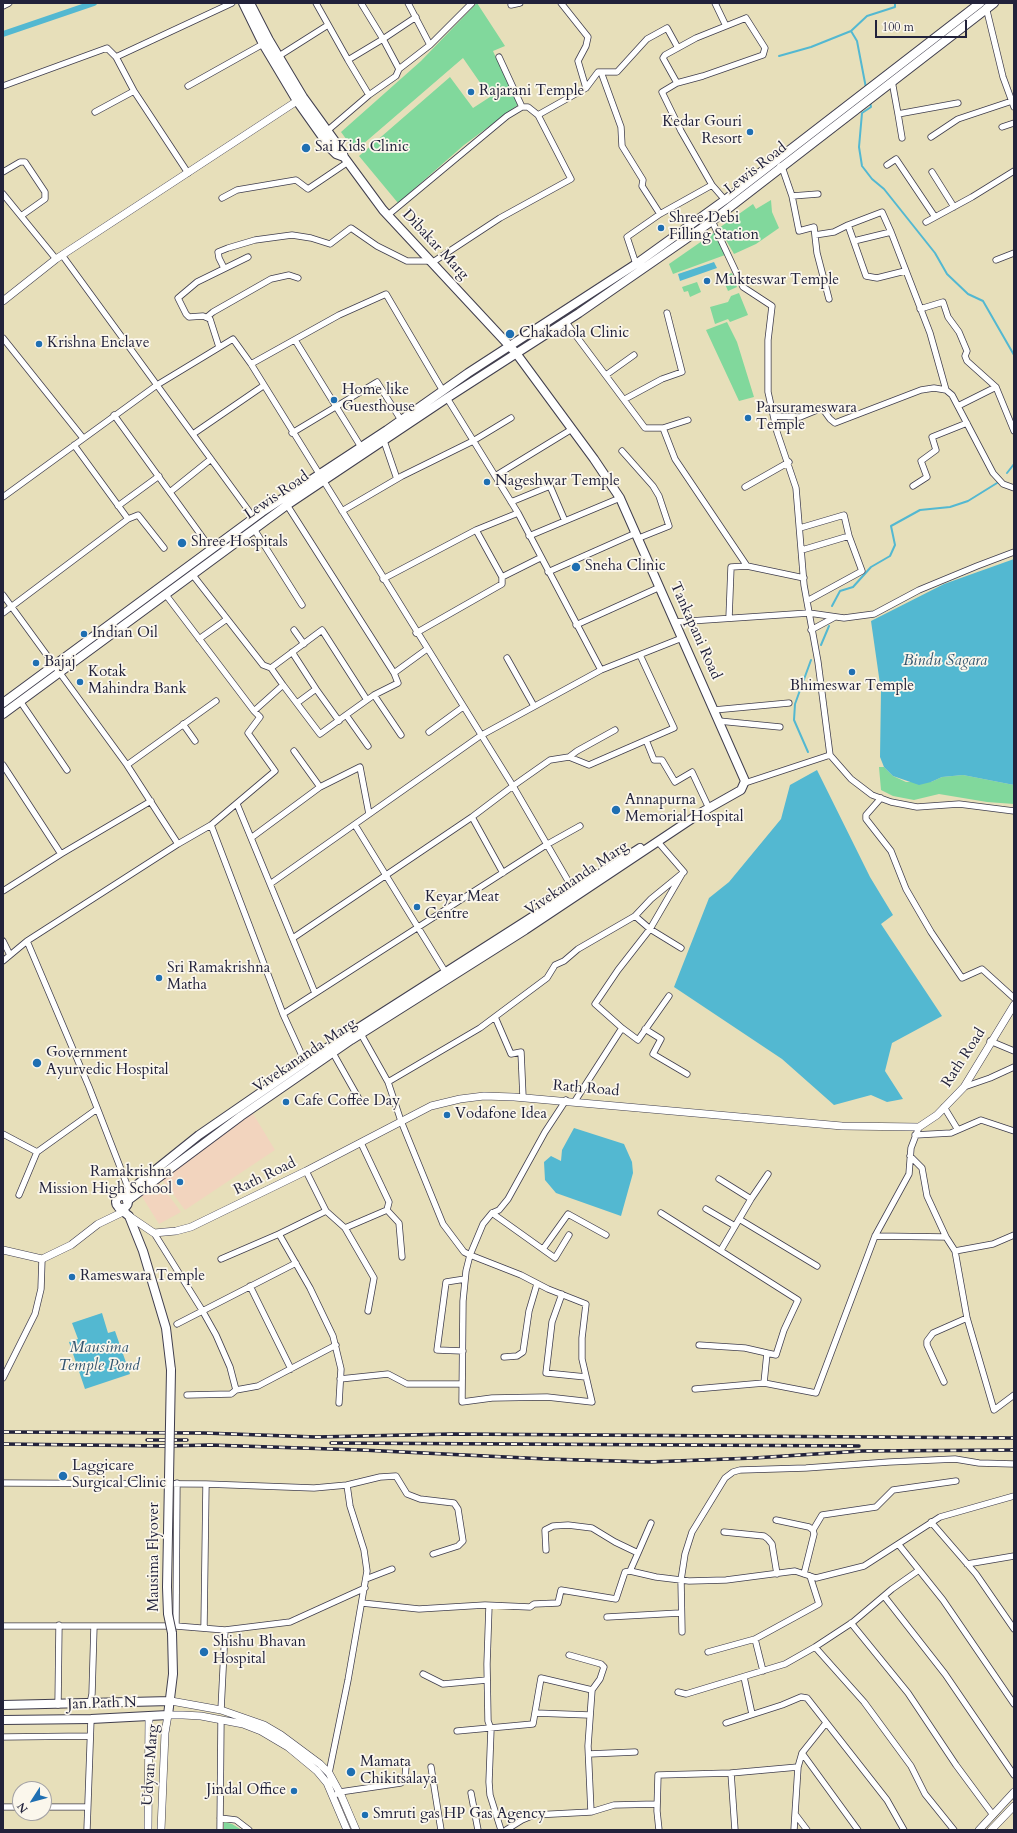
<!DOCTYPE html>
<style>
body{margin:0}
#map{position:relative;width:1017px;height:1833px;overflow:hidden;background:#e7dfba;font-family:Cardo,serif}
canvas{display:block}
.frame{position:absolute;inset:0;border:4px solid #22223b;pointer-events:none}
.north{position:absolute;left:12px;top:1781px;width:40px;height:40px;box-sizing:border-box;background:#fbf7ec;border:1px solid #a4a2a5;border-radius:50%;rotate:234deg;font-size:11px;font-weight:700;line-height:16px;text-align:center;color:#22223b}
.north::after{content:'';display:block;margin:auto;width:14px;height:18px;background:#1f6fb2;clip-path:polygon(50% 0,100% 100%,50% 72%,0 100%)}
.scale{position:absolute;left:875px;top:20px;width:92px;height:18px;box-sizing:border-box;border:2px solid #22223b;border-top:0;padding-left:5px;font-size:12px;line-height:14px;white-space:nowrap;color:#22223b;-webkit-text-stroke:3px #fbf7ec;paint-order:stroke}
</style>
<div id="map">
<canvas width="1017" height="1833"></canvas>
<div class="frame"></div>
<div class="north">N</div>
<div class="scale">100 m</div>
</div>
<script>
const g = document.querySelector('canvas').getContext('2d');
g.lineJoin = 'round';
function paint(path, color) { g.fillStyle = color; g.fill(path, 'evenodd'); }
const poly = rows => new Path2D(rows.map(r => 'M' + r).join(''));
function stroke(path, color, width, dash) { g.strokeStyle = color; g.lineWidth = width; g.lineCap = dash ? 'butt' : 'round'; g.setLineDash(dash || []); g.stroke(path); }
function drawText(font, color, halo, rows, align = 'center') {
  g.font = font + ' Cardo,serif'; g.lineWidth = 3.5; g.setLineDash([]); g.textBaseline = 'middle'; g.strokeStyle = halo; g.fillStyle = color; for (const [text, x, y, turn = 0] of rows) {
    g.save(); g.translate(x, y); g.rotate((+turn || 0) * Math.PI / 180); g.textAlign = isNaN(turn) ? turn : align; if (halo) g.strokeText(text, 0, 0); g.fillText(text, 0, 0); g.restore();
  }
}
paint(poly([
 [252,1112,275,1150,185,1210,161,1178],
 [158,1181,181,1212,159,1224,141,1195]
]), '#f2d4be');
paint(poly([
 [477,3,505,46,493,51,518,105,464,145,398,203,359,156,450,77,473,108,490,97,463,58,355,151,341,132,421,61],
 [771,200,772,212,779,228,756,244,734,254,719,228,753,204,756,209],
 [715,232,725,255,673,274,669,264],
 [732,273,737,287,728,291,722,277],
 [697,282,701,292,690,297,688,291,684,292,682,287],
 [739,293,748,315,730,322,728,319,715,324,710,307,728,302,731,296],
 [727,322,737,342,754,397,739,401,706,330],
 [879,767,884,767,893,776,906,782,931,782,942,777,963,775,1014,785,1014,804,987,802,939,794,914,800,893,796,881,790],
 [224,1822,232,1824,242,1830,224,1830]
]), '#81d89c');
paint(poly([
 [714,262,717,268,680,281,678,274],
 [1014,559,1014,785,963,775,942,777,931,782,919,785,893,776,884,767,880,757,881,691,871,621,944,584],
 [817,770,870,877,893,915,881,924,942,1016,892,1043,885,1071,903,1099,887,1102,871,1095,834,1105,782,1059,674,987,709,898,729,882,781,819,790,785],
 [574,1128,624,1144,632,1162,633,1173,621,1216,556,1193,545,1180,544,1162,551,1156,561,1161,562,1150],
 [102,1313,108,1333,115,1331,130,1374,85,1389,69,1342,78,1339,72,1323]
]), '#53b8d1');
stroke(poly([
 [779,56,811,47,851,31],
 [866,88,857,41,851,31,867,16,895,7,895,3],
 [870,102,871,107,862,113,859,147,862,166,872,179,884,189,935,253,947,274,968,294,983,301,1014,355],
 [1007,473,1014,464],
 [832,606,840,591,853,587,871,567,890,556,895,545,891,526,920,510,950,507,968,501,997,483],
 [821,645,829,626],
 [808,752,794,720,795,704,811,660]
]), '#53b8d1', 2);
stroke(poly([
 [3,34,94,3]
]), '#53b8d1', 6);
const minor = poly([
 [316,3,348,60,383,39,361,3],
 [408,3,430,45],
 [561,3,588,37,586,46,578,61,586,88],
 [715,3,726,26],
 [511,5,520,3],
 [3,6,9,3],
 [986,7,1003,77,1014,107],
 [746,18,765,48,763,55,703,76,677,83,663,58,665,55,696,38,746,18],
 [279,56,328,25],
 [116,57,232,3],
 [348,60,369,95],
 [399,69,383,39,416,17],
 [601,72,621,127,622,146,643,180,642,186,660,214],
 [892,81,898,114,958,103],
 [3,86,107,48,116,57,134,91,188,173],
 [188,86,263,44],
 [95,112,134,91],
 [898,114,902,138],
 [538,115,586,88,598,72,617,72,647,39,667,28,678,48],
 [1002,127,1014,123],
 [327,131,369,95,396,76,399,69,430,45,472,3],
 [931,137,958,119,1012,101],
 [887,165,896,159,935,217],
 [780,166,782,167,792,196,799,231,814,227,817,253,829,299],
 [3,172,20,162,25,162,45,192,45,199,21,216],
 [932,172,954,207],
 [712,185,725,200],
 [3,194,56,259],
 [792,196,818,194],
 [222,198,237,190,296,180,308,189,348,162],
 [388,215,507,116,522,107],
 [712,221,743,287,772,306,768,340,768,392,777,432,796,488,804,585,818,662,830,755],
 [926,222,972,197,1014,171],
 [848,225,882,212,891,232,854,241],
 [891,232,930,333,946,390],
 [815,235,834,232,848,225,866,276,877,278,905,271],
 [62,255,254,518],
 [996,260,1014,253],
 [433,262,500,218,571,179,538,115,528,107,522,107,499,57],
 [636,264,627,237,660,214,712,185,681,131,662,92,677,83],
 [224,268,219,258,218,252,228,248,255,240,292,235,311,238,330,244,351,228,377,246,407,261,431,261],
 [920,309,943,302,948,317,959,332,967,351,965,356,967,361,996,387,958,406],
 [207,317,213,312,271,279,289,275,298,278],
 [565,321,645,428,663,428,675,459,747,566,731,567,729,618],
 [3,338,83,438],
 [295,340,361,447],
 [219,347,210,319,203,316,189,317,186,314,178,298,197,282,248,257],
 [251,364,339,315,386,294,443,391],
 [606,375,634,355],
 [996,387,1014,431],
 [447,398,518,513,601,670],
 [625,399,662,379,682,372,667,313],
 [114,415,211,549],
 [774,416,800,417,822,408,830,419,835,423,921,390,934,388,946,390,952,395,993,473,1003,484,1014,488],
 [663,428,688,420],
 [292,433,377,382,401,420],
 [193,434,263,386],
 [384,441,397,479],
 [74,445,128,519],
 [622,451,653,486,659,496,669,526,639,538],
 [495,476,572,429],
 [913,486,927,477,921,461,936,450,932,437,967,423],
 [745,487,789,462],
 [170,492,211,459],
 [3,497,157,385,233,339,251,364,513,786,574,891],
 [511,502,550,486,565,521],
 [287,505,394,673],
 [118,506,159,476],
 [342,511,402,476,473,441,511,418],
 [800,528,844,515,849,536],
 [254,529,302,605],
 [529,536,620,498],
 [802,550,849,536,862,571,807,601],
 [747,566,804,578],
 [548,572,636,533],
 [192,574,263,665,271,668,283,685],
 [502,577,540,558],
 [383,579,476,530,518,513],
 [3,595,127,765,178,844],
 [166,595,254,711,260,717,248,733,275,771,211,825],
 [3,613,128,519,138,515,164,548],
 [675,622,809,613,844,618,874,614,919,590,977,566,1014,552],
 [576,625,660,587],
 [294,630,304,644],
 [811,630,835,617],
 [416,633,502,584,502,577,476,530],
 [199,639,227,619],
 [292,652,316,689],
 [507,658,534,706],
 [271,668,322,630,367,700],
 [374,695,401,735],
 [20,701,67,770],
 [297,703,316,689,339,721],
 [714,710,789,703],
 [254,711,283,685,320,734,346,715],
 [719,721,780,727],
 [183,724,195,741],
 [429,732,463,707],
 [646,740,654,760,662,760,675,782,692,772,707,804],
 [368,746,346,715,374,695,398,683,394,673,427,649],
 [294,751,320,787],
 [569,757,577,751,615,730],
 [3,765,61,854],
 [127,765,216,701],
 [745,783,830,755,851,779,872,795,891,802,917,807,959,804,1014,811],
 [881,798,866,815,866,819,891,851,906,889,931,932,962,978,982,969,1014,998],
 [237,804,315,993],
 [472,817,503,873],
 [355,825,446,973],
 [251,838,320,787,360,767,369,814],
 [270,884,480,736,601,670,682,638],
 [3,891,61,854,151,801],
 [635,916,650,929,681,948],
 [293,938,472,817,513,786,550,760,569,757,589,765,674,728,640,655],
 [3,941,10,955],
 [3,961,27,941],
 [283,1014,546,845,580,826],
 [495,1017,511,1054,521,1052,523,1097],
 [622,1028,638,1040,669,996],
 [645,1029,661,1039,653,1054,687,1074],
 [361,1034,388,1082,480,1028,547,978,555,965,564,961,578,949,635,916,651,899,684,872,658,842],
 [990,1041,1014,1051],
 [333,1053,359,1099],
 [388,1082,401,1121,443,1224,464,1252,470,1255,521,1275,548,1289,586,1304,582,1338,582,1359,592,1402,547,1397,492,1398,462,1402,463,1301,466,1271,470,1255,483,1224,492,1213,499,1210,508,1199,545,1132,566,1100],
 [964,1087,990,1078,1014,1067],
 [575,1101,622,1028,595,1004,618,970,650,929,682,874],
 [944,1107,958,1130],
 [3,1134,37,1152,97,1109],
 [915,1135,951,1133,981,1120,1014,1131],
 [910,1156,922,1168,927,1196,946,1237,955,1251,993,1244,1014,1235],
 [306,1171,326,1211,279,1234,310,1288,333,1336,341,1369,339,1403],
 [719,1179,751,1199,721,1250],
 [129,1190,89,1087,27,941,178,844,211,825,283,1014,305,1062],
 [19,1195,37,1152],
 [751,1199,768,1174],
 [706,1209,735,1226],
 [387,1210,399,1223,402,1257],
 [326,1211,345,1228,387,1210,389,1202,361,1143],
 [492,1213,555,1258,569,1235],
 [661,1213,798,1300,784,1330,776,1355,767,1353,764,1383,816,1393,875,1236,909,1174,911,1148,919,1127],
 [739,1219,817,1266],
 [345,1228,374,1278,368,1311],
 [154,1233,202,1310,216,1335,230,1367,236,1390,231,1394,187,1395],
 [875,1236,946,1237],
 [543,1249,568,1214,606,1235],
 [955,1251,967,1318,994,1410,1014,1395],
 [221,1259,279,1234],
 [250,1286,291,1369],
 [562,1294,552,1322,546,1373,586,1377],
 [177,1324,296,1263],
 [699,1345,745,1348,767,1353],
 [463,1351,437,1350,446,1282,465,1279],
 [504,1357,517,1356,523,1352,529,1311,537,1284],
 [3,1378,35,1314,41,1289,42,1259],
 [340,1379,388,1374,407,1384,462,1384],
 [944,1382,927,1345,927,1341,933,1333,967,1318],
 [695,1389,764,1383],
 [236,1390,258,1386,336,1345],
 [3,1483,206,1484,314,1488,347,1485,350,1506,364,1550,367,1571,348,1680,329,1773],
 [347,1485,380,1477,396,1476,407,1494,420,1499,454,1503,458,1509,463,1541,458,1546,433,1554],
 [776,1520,809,1527,813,1530,814,1534,804,1574],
 [931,1522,976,1574,1014,1629],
 [813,1530,822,1515,876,1507,893,1490,956,1481],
 [724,1532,764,1536,768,1539,772,1544,777,1574],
 [899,1545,943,1600,1014,1704],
 [546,1550,545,1530,553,1526,568,1525,592,1528,615,1542,638,1553,630,1571],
 [638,1553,651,1523],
 [967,1564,1014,1556],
 [919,1570,892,1589,853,1622,815,1647,864,1702,911,1766,925,1794,954,1830],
 [366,1579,392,1569],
 [884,1596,945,1674,1014,1775],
 [362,1603,419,1609,485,1605,530,1607,534,1604,558,1603,561,1590,616,1599,625,1572,630,1571,656,1577,689,1581,726,1580,795,1571,816,1578,864,1566,940,1517,1014,1496],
 [489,1606,487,1664,488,1721,491,1729,489,1782,490,1795,501,1830],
 [607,1617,680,1613],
 [851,1623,908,1693,956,1765,993,1815],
 [3,1626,176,1626,225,1630,290,1622,365,1588],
 [176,1626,177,1483],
 [204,1627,206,1484],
 [682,1632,681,1580,685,1554,692,1532,725,1478,733,1472,740,1470,806,1468,889,1462,955,1459,979,1463,1014,1464],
 [755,1639,763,1671],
 [708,1652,755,1639,819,1604,810,1576],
 [569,1655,601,1664,604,1667,600,1679,592,1690],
 [423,1674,443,1684,487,1680],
 [744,1677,752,1714],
 [678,1692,686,1694,785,1664,815,1647],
 [90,1703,92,1694,94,1626],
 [58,1705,59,1625],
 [221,1710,225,1630],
 [535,1713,589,1715],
 [726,1723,782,1705,801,1697,807,1698,887,1800,904,1830],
 [457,1731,533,1724,541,1678,592,1690,588,1746,591,1812],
 [3,1737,90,1736],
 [802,1753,826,1723],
 [589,1754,635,1752],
 [431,1767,441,1830],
 [471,1793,478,1830],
 [337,1794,340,1792,401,1783,405,1778,406,1766],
 [3,1807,20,1807],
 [44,1807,87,1807],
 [220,1818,236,1820,249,1830],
 [87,1830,91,1719],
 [220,1830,221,1720],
 [506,1830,522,1820,534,1815,591,1812,614,1805,657,1804],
 [659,1830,657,1811,658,1775,731,1773],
 [735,1830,731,1773,798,1767],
 [794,1830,795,1814],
 [807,1830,795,1814,798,1767,802,1753,858,1830]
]);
const tertiary = poly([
 [3,301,56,259,297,101],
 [129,1216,154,1233,176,1231,191,1227,306,1171,431,1106,460,1099,484,1096,514,1097,842,1126,919,1127,937,1115,964,1087,1014,1005],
 [3,1250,42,1259,71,1245,98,1224,125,1211],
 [171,1701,221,1710,264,1725,281,1735,320,1764,329,1773,341,1795,356,1830],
 [148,1830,149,1716],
 [161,1830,165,1733,168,1715,183,1715,201,1716,243,1724,261,1731,288,1747,317,1771,327,1783,347,1830],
 [979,1830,1014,1792],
 [991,1830,1014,1806]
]);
const secondary = poly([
 [243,3,263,44,297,101,331,149,336,154,344,157],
 '116 1202a6 6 0 1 1 12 0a6 6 0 1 1-12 0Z',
 [123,1196,199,1135,305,1062,640,848],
 [127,1201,241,1116,351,1040,525,930,702,812,741,790,745,781,620,498,594,459,516,353,383,210,344,157,342,151,303,97,269,40,250,3],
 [119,1208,129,1216,143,1251,166,1328,171,1370],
 [3,1705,171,1701],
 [3,1720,91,1719,168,1715,173,1674,172,1633]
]);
const primary = poly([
 [3,703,262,512,387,430,468,373,636,264,725,200,980,3],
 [3,714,287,505,447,398,579,313,712,221,994,3]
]);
stroke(minor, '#403e4e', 7);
stroke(tertiary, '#403e4e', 8);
stroke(secondary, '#403e4e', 10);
stroke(primary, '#403e4e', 10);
stroke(minor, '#fff', 5.5);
stroke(tertiary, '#fff', 7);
stroke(secondary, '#fff', 8);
stroke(primary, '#fff', 8);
const rail = poly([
 [3,1432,204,1433,316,1437,453,1434,1014,1438],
 [147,1440,187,1440],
 [331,1443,859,1446],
 [3,1444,166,1446,210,1445,362,1450,547,1459,649,1462,754,1458,862,1451,1014,1450]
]);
stroke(rail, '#22223b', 3.5);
stroke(rail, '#fbf7ec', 2, [6]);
const secondaryBridge = poly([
 [171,1370,167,1587,168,1614,172,1633]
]);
stroke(secondaryBridge, '#403e4e', 10, []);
stroke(secondaryBridge, '#fff', 8);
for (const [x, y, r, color] of [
 [471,92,4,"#1f6fb2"],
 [750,132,4,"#1f6fb2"],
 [306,148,5,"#1f6fb2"],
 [661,228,4,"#1f6fb2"],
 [707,281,4,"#1f6fb2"],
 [510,334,5,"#1f6fb2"],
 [39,344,4,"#1f6fb2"],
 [334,400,4,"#1f6fb2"],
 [748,418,4,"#1f6fb2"],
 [487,482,4,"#1f6fb2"],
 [182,543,5,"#1f6fb2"],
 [576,567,5,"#1f6fb2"],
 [84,634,4,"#1f6fb2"],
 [36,663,4,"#1f6fb2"],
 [852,672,4,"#1f6fb2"],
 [80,682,4,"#1f6fb2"],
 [616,810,5,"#1f6fb2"],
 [417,907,4,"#1f6fb2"],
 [159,978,4,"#1f6fb2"],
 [37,1063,5,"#1f6fb2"],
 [286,1102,4,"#1f6fb2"],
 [447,1115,4,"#1f6fb2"],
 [180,1182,4,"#1f6fb2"],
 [72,1277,4,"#1f6fb2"],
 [63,1476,5,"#1f6fb2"],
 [204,1652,5,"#1f6fb2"],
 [351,1772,5,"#1f6fb2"],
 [294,1791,4,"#1f6fb2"],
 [365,1815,4,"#1f6fb2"]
]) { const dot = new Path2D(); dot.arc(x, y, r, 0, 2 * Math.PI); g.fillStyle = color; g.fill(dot); stroke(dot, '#fbf7ec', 1.5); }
drawText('15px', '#22223b', '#fbf7ec', [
 ["Rajarani Temple",479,92],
 ["Kedar Gouri",742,123,"right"],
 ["Resort",742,140,"right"],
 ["Sai Kids Clinic",315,148],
 ["Shree Debi",669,219],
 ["Filling Station",669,236],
 ["Mukteswar Temple",715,281],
 ["Chakadola Clinic",519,334],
 ["Krishna Enclave",47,344],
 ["Home like",342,391],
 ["Guesthouse",342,408],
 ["Parsurameswara",756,409],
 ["Temple",756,426],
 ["Nageshwar Temple",495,482],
 ["Shree Hospitals",191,543],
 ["Sneha Clinic",585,567],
 ["Indian Oil",92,634],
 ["Bajaj",44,663],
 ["Kotak",88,673],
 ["Mahindra Bank",88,690],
 ["Bhimeswar Temple",852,687,"center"],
 ["Annapurna",625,801],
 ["Memorial Hospital",625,818],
 ["Keyar Meat",425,898],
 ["Centre",425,915],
 ["Sri Ramakrishna",167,969],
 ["Matha",167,986],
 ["Government",46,1054],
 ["Ayurvedic Hospital",46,1071],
 ["Cafe Coffee Day",294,1102],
 ["Vodafone Idea",455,1115],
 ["Ramakrishna",172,1173,"right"],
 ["Mission High School",172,1190,"right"],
 ["Rameswara Temple",80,1277],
 ["Laggicare",72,1467],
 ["Surgical Clinic",72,1484],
 ["Shishu Bhavan",213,1643],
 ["Hospital",213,1660],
 ["Mamata",360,1763],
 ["Chikitsalaya",360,1780],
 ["Jindal Office",286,1791,"right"],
 ["Smruti gas HP Gas Agency",373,1815]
], 'left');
drawText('15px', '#22223b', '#fbf7ec', [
 ["Lewis Road",756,169,-38],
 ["Dibakar Marg",435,245,47],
 ["Lewis Road",277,496,-34],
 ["Tankapani Road",695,631,66],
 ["Vivekananda Marg",577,879,-34],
 ["Vivekananda Marg",305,1056,-34],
 ["Rath Road",964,1058,-57],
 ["Rath Road",586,1089,5],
 ["Rath Road",265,1177,-26],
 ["Mausima Flyover",155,1557,-90],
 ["Jan Path N",102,1704,-2],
 ["Udyan Marg",151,1765,-86]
]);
drawText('italic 16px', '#335670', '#fbf7ec', [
 ["Bindu Sagara",945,661],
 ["Mausima",99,1348],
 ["Temple Pond",99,1366]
]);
</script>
